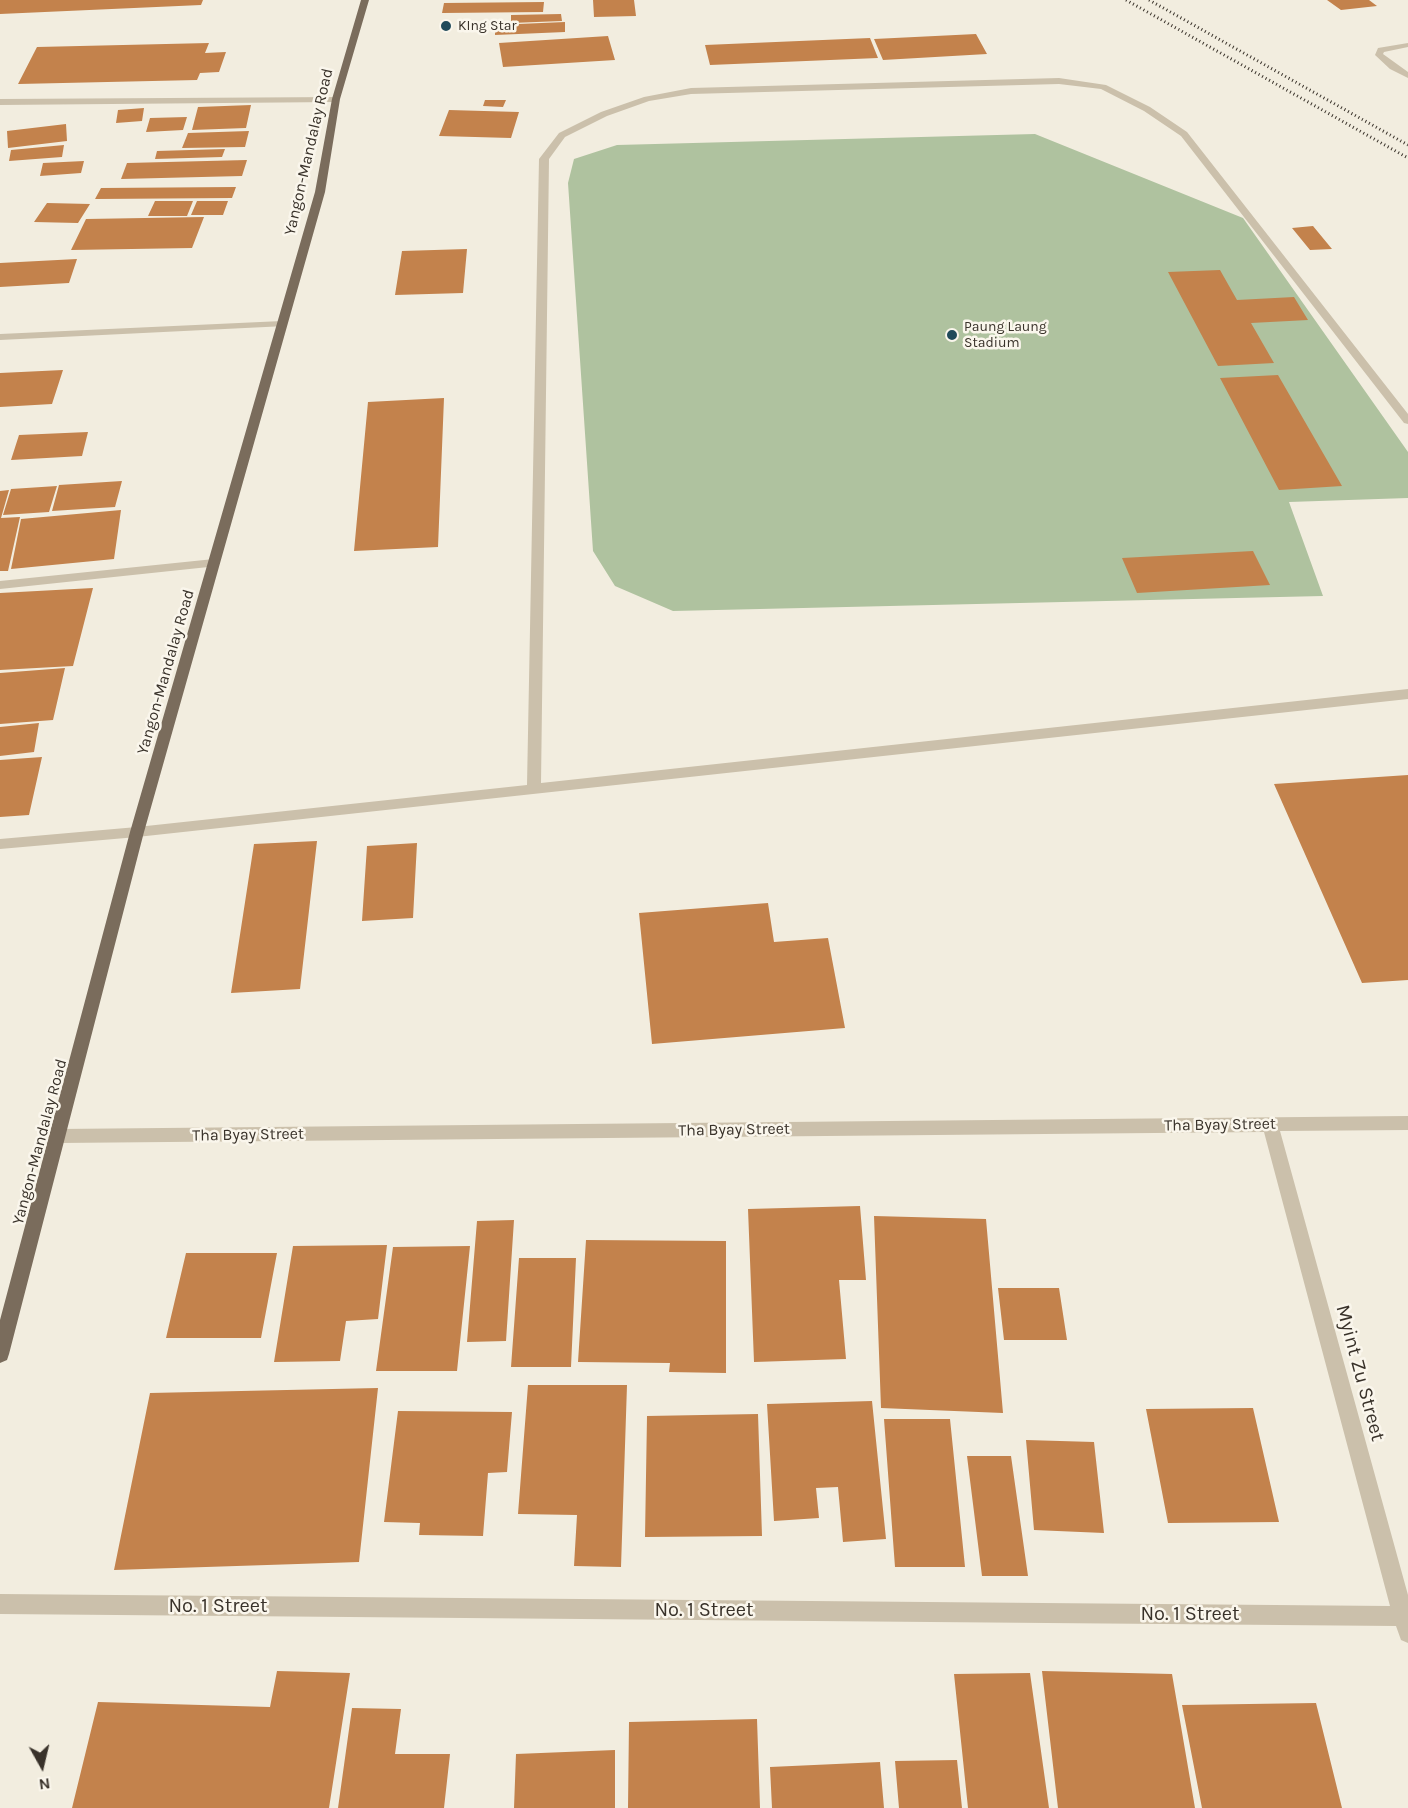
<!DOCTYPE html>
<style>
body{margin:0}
#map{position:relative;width:1408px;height:1808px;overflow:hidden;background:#f2eddf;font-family:Karla,sans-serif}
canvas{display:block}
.north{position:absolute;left:12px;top:1736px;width:60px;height:60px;-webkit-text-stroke:4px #faf6ec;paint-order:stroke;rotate:172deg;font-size:16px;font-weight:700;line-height:24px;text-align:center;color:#39322a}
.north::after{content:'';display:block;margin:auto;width:21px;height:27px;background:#39322a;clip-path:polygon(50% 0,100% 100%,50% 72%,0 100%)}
</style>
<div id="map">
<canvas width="1408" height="1808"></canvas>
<div class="north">N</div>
</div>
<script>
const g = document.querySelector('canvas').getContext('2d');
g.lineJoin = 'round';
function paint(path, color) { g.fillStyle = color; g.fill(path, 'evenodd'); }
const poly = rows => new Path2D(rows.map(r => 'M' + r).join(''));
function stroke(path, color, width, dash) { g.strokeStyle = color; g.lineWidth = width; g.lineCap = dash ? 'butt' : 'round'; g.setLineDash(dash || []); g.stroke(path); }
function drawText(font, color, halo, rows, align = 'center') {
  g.font = font + ' Karla,sans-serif'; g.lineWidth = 5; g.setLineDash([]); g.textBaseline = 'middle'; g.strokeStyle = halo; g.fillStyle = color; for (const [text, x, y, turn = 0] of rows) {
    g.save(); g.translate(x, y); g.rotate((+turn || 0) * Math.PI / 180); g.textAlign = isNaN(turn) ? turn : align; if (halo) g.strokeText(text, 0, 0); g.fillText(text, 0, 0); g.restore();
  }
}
paint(poly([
 [1035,134,1243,218,1408,452,1408,498,1289,502,1323,596,673,611,615,586,593,551,568,183,574,159,617,145]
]), '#afc29f');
paint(poly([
 [0,0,203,0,201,5,0,14],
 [593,0,634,0,636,16,594,17],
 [1327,0,1369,0,1377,6,1341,10],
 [544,2,543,12,442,13,444,3],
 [561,14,562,21,511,23,511,15],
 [565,22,565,32,495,35,495,25],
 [976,34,987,54,883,60,874,39],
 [608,36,615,60,503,67,499,43],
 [870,38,878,58,710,65,705,45],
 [209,43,205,53,226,52,219,72,200,73,197,80,18,84,37,47],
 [485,100,506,100,503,107,483,106],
 [251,105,246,128,192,130,198,107],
 [144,108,142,121,116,123,118,110],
 [449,110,519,112,511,138,439,136],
 [187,117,183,130,146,132,150,118],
 [66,124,67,141,8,148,7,131],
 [249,131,245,147,182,148,188,133],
 [64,145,62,157,9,161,11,150],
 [225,149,222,157,155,159,157,151],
 [247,160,242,176,121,179,127,163],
 [84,161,81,173,40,176,43,163],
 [236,187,232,198,95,199,101,188],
 [155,201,193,201,187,216,148,216],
 [197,201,228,201,223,215,191,215],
 [47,203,90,204,78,223,34,222],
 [204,217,192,248,71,250,86,219],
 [1313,226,1332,249,1310,250,1292,228],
 [467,249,463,293,395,295,402,251],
 [77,259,69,283,0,287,0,263],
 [1220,270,1237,300,1294,297,1308,320,1251,323,1274,363,1218,366,1168,272],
 [63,370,52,404,0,407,0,373],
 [1278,375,1342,486,1279,490,1220,378],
 [444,398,438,547,354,551,368,402],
 [88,432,82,456,11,460,19,435],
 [122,481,115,507,52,511,59,485],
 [57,486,49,512,3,515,11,489],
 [9,490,1,518,20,517,8,571,0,571,0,491],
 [121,510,114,559,11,569,21,519],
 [1253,551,1270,585,1137,593,1122,558],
 [93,588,73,666,0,670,0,593],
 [65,668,53,720,0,724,0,673],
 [39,723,34,752,0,756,0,727],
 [42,757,29,815,0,817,0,760],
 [1408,775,1408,980,1362,983,1274,784],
 [317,841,300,989,231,993,254,844],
 [417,843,413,918,362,921,367,846],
 [768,903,774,942,828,938,845,1028,652,1044,639,913],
 [860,1206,866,1280,839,1280,846,1359,754,1362,748,1209],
 [874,1216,986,1219,1003,1413,881,1408],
 [514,1220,506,1341,467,1342,477,1221],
 [586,1240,726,1241,726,1373,669,1372,670,1363,578,1362],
 [387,1245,378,1319,346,1321,340,1361,274,1362,293,1246],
 [470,1246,457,1371,376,1371,393,1247],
 [186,1253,277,1253,261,1338,166,1338],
 [519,1258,576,1258,571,1367,511,1367],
 [998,1288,1059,1288,1067,1340,1004,1340],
 [528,1385,627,1385,621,1567,574,1566,577,1515,518,1514],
 [378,1388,359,1562,114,1570,150,1393],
 [872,1401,886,1539,843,1542,838,1487,816,1488,819,1518,774,1521,767,1404],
 [1253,1408,1279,1522,1168,1523,1146,1409],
 [398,1411,512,1412,507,1472,488,1473,483,1536,419,1535,420,1523,384,1522],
 [758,1414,762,1536,645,1537,647,1416],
 [884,1419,950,1419,965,1567,895,1567],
 [1026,1440,1094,1442,1104,1533,1034,1530],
 [967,1456,1011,1456,1028,1576,982,1576],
 [277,1671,350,1673,329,1808,72,1808,98,1702,270,1707],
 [1042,1671,1172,1674,1195,1808,1058,1808],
 [1030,1673,1049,1808,968,1808,954,1674],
 [1316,1703,1342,1808,1202,1808,1182,1705],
 [352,1708,401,1709,395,1754,450,1754,444,1808,338,1808],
 [757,1719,760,1808,628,1808,629,1722],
 [615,1750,615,1808,514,1808,516,1754],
 [957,1760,962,1808,899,1808,895,1761],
 [880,1762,884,1808,772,1808,770,1767]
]), '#c3824c');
paint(poly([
 [1059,78,1106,85,1150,107,1187,132,1408,414,1408,424,1404,423,1181,136,1144,111,1101,89,1059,84,691,94,649,101,607,116,565,137,549,159,541,783,1408,689,1408,699,137,837,132,836,130,832,132,828,137,827,527,785,539,159,559,133,601,112,644,97,691,88,1059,78],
 [282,321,287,324,286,326,0,340,0,334,282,321]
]), '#cbc0ab');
paint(poly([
 [1408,43,1408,47,1384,52,1383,54,1408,72,1408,78,1390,69,1375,55,1378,48,1408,43],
 [339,97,339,101,336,102,0,105,0,99,339,97],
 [214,559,220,563,218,566,0,589,0,581,214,559],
 [137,827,144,832,137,837,0,849,0,839,137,827],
 [1408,1116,1408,1130,1280,1131,1408,1595,1408,1643,1401,1640,1396,1626,0,1614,0,1594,1390,1606,1264,1132,59,1143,53,1141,51,1136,53,1131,59,1129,1408,1116]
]), '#cbc0ab');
paint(poly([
 [361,0,369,0,340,99,325,192,144,832,9,1354,7,1360,0,1363,0,1320,130,832,315,192,332,99,361,0]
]), '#7a6c5c');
stroke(poly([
 [1126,0,1408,158],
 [1149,0,1408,145]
]), '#39322a', 3, [1, 3]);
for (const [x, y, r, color] of [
 [446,26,6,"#204a5a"],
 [952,335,6,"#204a5a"]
]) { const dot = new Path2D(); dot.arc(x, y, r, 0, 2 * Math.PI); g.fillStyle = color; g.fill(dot); stroke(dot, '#faf6ec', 2); }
drawText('14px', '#39322a', '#faf6ec', [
 ["KIng Star",458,26],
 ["Paung Laung",964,327],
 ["Stadium",964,343]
], 'left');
drawText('16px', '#39322a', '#faf6ec', [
 ["Yangon-Mandalay Road",309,152,-77],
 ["Yangon-Mandalay Road",166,672,-74],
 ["Tha Byay Street",1220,1125,-1],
 ["Tha Byay Street",734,1130,-1],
 ["Tha Byay Street",248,1135,-1],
 ["Yangon-Mandalay Road",40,1142,-75]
]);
drawText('20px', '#39322a', '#faf6ec', [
 ["Myint Zu Street",1360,1373,75],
 ["No. 1 Street",218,1606],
 ["No. 1 Street",704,1610],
 ["No. 1 Street",1190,1614]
]);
</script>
